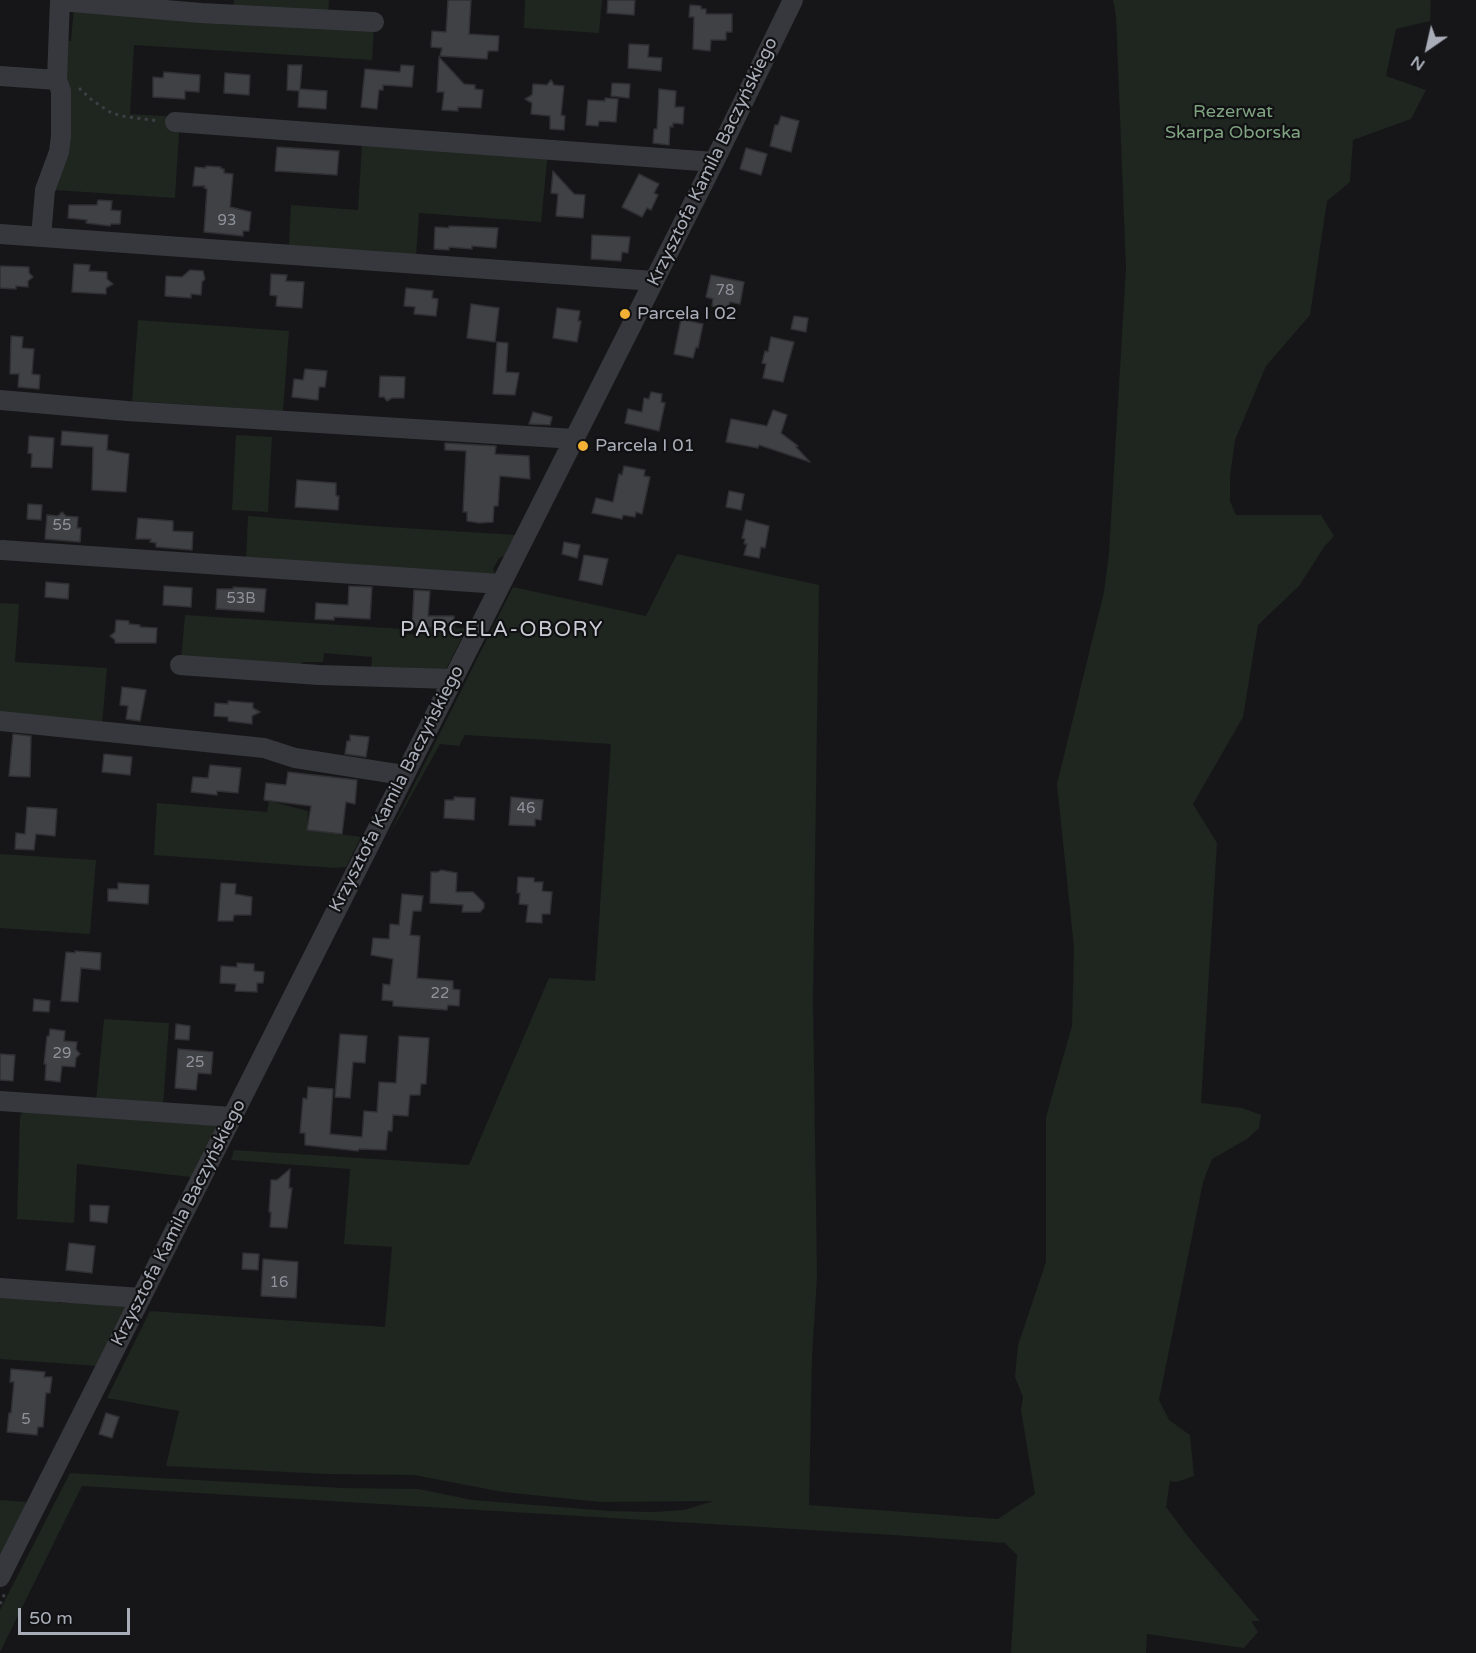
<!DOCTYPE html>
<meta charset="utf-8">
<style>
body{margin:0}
#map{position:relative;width:1476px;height:1653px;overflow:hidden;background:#161618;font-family:"Varela Round",sans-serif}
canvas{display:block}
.north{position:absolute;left:1398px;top:18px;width:60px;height:60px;-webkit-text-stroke:4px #111113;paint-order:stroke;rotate:214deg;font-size:16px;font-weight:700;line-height:24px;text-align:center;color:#a8adb8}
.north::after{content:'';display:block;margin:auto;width:21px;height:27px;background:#a8adb8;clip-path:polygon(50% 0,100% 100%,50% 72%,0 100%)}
.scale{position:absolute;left:18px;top:1608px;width:112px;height:27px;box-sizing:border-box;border:3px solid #a8adb8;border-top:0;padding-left:8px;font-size:18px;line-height:21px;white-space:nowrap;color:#a8adb8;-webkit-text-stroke:4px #111113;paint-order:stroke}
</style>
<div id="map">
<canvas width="1476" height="1653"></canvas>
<div class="north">N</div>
<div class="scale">50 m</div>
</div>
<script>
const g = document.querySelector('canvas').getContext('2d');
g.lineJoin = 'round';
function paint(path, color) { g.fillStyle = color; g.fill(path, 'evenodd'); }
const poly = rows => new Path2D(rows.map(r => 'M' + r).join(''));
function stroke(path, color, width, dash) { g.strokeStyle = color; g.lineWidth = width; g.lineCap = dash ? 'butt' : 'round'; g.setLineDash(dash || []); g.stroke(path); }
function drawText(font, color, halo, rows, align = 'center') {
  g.font = font + ' "Varela Round",sans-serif'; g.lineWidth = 4.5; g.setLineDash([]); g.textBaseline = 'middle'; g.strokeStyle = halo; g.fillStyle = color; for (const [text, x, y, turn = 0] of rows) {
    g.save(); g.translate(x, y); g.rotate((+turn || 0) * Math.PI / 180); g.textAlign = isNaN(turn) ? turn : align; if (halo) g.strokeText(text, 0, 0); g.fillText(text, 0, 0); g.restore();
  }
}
paint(poly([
 [234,0,329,0,328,15,234,9],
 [525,0,602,0,599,33,524,28],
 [1113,0,1431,0,1430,21,1396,29,1386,76,1426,90,1411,119,1353,140,1350,182,1327,201,1310,315,1266,366,1235,440,1230,476,1230,501,1236,515,1321,515,1334,536,1324,547,1299,586,1258,625,1243,717,1193,804,1217,843,1201,1103,1242,1108,1261,1115,1259,1128,1247,1139,1212,1159,1203,1182,1159,1400,1169,1420,1190,1435,1194,1476,1177,1482,1170,1481,1166,1507,1190,1539,1260,1621,1251,1621,1258,1632,1244,1648,1147,1634,1146,1653,1011,1653,1017,1555,1005,1543,893,1535,82,1486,0,1652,0,1610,70,1473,342,1488,419,1489,472,1500,609,1511,653,1512,684,1510,714,1501,601,1502,503,1492,414,1475,327,1474,166,1466,179,1411,107,1398,150,1311,385,1327,392,1247,344,1244,350,1169,231,1160,234,1150,469,1165,549,978,595,981,611,744,465,735,459,746,440,744,387,839,513,587,646,616,677,554,819,585,813,999,817,1276,812,1357,809,1505,998,1519,1035,1494,1021,1410,1023,1397,1015,1377,1018,1345,1046,1262,1046,1117,1072,1026,1074,948,1057,784,1104,592,1109,553,1126,268,1116,16],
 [74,6,374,26,372,60,134,45,130,114,180,117,175,198,54,190,58,71,61,41,71,41],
 [362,143,548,153,541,222,419,213,416,257,289,245,291,205,358,210],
 [138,320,289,331,283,411,132,401],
 [236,435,272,437,268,512,232,510],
 [248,516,372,526,515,535,504,556,499,558,493,569,495,573,493,578,246,562],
 [0,603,19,604,15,662,107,668,102,725,0,714],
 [185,615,403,629,403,634,420,635,421,628,467,628,443,675,371,671,372,657,324,653,323,662,303,662,293,669,181,661],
 [269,801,308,811,307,830,361,837,346,867,336,868,154,855,157,803,267,812],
 [0,854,96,860,90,934,0,928],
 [104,1019,169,1023,163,1107,96,1101],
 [24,1109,218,1123,191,1177,77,1164,74,1223,17,1219,20,1117],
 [0,1295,41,1301,45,1298,50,1299,59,1303,66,1303,71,1300,124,1305,127,1309,97,1366,0,1359],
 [0,1500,28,1502,2,1554,0,1554]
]), '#1e261f');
const building = poly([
 [448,0,471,0,469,34,499,36,498,51,488,51,487,59,440,56,442,48,431,47,432,31,446,32,448,0],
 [608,0,635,0,634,15,607,13,608,0],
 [690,5,701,6,701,9,706,9,706,14,732,14,732,32,726,32,726,40,711,40,710,51,693,49,694,17,689,17,690,5],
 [629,44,649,45,648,57,662,58,661,71,628,68,629,44],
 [439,57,464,84,475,85,475,89,483,90,481,108,458,107,458,111,442,110,444,92,437,92,439,57],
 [288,65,302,65,300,89,327,91,326,109,298,107,299,91,287,90,288,65],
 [401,65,414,66,412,87,383,85,383,90,379,90,377,109,361,107,365,69,400,72,401,65],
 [164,72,200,75,199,92,185,91,185,99,153,97,153,77,163,78,164,72],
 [225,73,250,75,249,95,224,93,225,73],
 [551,80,554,85,564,86,561,115,565,116,564,130,550,129,550,116,531,114,532,103,525,99,532,95,533,84,547,85,551,80],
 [612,83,630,84,629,98,611,96,612,83],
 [659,89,676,91,675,107,684,107,683,124,673,123,673,127,670,126,669,145,653,143,654,129,657,129,659,89],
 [605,98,618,99,616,122,599,121,598,126,586,125,588,100,605,101,605,98],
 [781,116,799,121,791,152,770,146,775,125,778,125,781,116],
 [277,147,339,151,337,175,275,171,277,147],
 [746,148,767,154,761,175,740,169,746,148],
 [206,166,221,167,221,169,224,169,224,173,233,174,230,207,251,212,249,231,243,231,243,236,204,232,207,189,204,188,205,186,193,186,195,167,206,168,206,166],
 [553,171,574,194,585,195,583,218,556,216,558,194,551,193,553,171],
 [639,174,659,184,654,193,658,195,651,210,647,208,642,217,622,207,639,174],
 [98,200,112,201,111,210,121,211,120,224,111,224,110,226,86,223,87,220,68,218,69,205,97,205,98,200],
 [449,226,498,228,496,248,472,246,472,249,449,247,449,250,434,249,435,227,449,228,449,226],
 [592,235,630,237,628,253,622,252,621,261,591,259,592,235],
 [74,264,90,265,89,271,107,272,107,279,113,284,106,288,106,294,72,292,74,264],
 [0,266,29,267,29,273,33,277,28,281,28,287,16,286,16,289,0,288,0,266],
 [190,270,203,271,205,279,202,282,201,295,191,294,191,298,165,296,166,276,182,277,190,270],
 [271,274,287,275,286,281,304,282,302,308,276,306,277,296,270,295,271,274],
 [711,275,744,282,740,304,730,302,728,309,712,306,713,299,706,297,711,275],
 [406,288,433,291,432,298,438,299,436,316,414,314,415,307,404,306,406,288],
 [471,304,499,308,495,342,467,338,471,304],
 [557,308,580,311,578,321,581,321,577,342,553,338,557,308],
 [794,316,808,318,806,332,791,329,794,316],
 [681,319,703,324,698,348,696,347,693,358,674,354,681,319],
 [11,336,23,337,22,348,34,349,32,374,40,375,39,389,18,387,19,374,10,374,11,336],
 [771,337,794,342,783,382,763,378,766,364,762,363,765,351,768,352,771,337],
 [497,342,508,343,506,372,519,373,515,395,493,394,497,342],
 [305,369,327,371,325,387,319,387,318,400,292,397,294,379,303,380,305,369],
 [380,376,405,377,404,398,392,398,387,401,384,397,379,397,380,376],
 [651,392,662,394,661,402,665,403,659,431,625,423,628,409,642,412,644,398,649,399,651,392],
 [773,410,787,415,781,433,798,446,796,447,810,462,759,445,758,448,726,442,731,419,767,426,773,410],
 [533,412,552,417,550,425,529,424,533,412],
 [62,431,108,435,107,450,129,454,126,492,92,490,93,447,61,445,62,431],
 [29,436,54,438,52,468,31,467,32,454,28,453,29,436],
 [445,443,496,446,495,454,529,456,530,479,500,476,498,506,494,506,493,522,479,523,467,521,467,512,463,512,466,451,445,450,445,443],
 [624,466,645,470,644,476,650,477,642,514,636,512,635,517,623,515,622,519,592,513,596,498,613,502,619,474,622,475,624,466],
 [297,480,336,483,336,496,339,496,338,510,295,507,297,480],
 [729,491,744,494,741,510,726,507,729,491],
 [28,504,42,505,41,520,27,519,28,504],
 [62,512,66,516,78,517,77,528,81,528,80,542,45,539,47,515,58,516,62,512],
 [138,518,173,521,173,531,193,532,192,550,156,547,156,543,150,542,151,539,136,539,138,518],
 [746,520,769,526,765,548,761,547,759,558,744,555,747,544,744,544,745,539,742,538,746,520],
 [564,542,580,545,577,558,562,554,564,542],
 [584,555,608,559,602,585,579,580,584,555],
 [46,582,69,584,68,599,45,597,46,582],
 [164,586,192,588,191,607,163,605,164,586],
 [349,586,372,587,370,619,334,617,334,620,315,619,316,603,348,605,349,586],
 [233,587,266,589,264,612,216,609,217,589,233,589,233,587],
 [414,590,430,591,428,616,454,616,454,628,412,627,414,590],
 [116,620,129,621,129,624,140,625,140,627,157,628,156,643,115,643,115,640,110,636,115,632,116,620],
 [122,687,146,690,140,721,126,719,128,706,120,705,122,687],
 [228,701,253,703,253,708,260,712,252,716,252,724,228,721,228,717,214,716,215,703,228,704,228,701],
 [13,734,31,736,30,777,9,776,13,734],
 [350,735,369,737,366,757,345,754,347,741,350,741,350,735],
 [104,754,132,757,130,775,102,772,104,754],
 [210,765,241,768,238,793,217,791,217,795,191,792,193,777,208,778,210,765],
 [288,772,357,780,355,804,346,802,342,834,307,830,311,806,264,800,266,783,286,785,288,772],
 [454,797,475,798,474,820,444,818,445,800,454,800,454,797],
 [511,797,543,800,541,820,535,819,535,826,509,825,511,797],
 [27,807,57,809,55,836,36,834,34,850,15,849,16,833,25,834,27,807],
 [441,870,457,873,456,892,473,892,484,903,484,908,480,912,462,912,463,905,430,903,431,872,438,872,441,870],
 [518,877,534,878,534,882,543,882,542,891,552,892,550,914,542,914,542,923,526,922,528,905,519,904,520,893,517,893,518,877],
 [118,883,149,885,148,904,108,901,108,889,118,889,118,883],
 [221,883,236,884,235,894,252,897,251,915,234,915,233,921,218,921,221,883],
 [402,894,423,896,421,911,413,911,410,935,420,936,417,978,453,981,453,989,460,990,459,1006,448,1005,447,1010,393,1006,393,1001,382,1000,383,984,390,985,393,959,371,955,373,938,389,939,390,924,399,925,402,894],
 [75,951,101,953,100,970,81,968,78,1002,61,1001,66,952,75,953,75,951],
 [237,963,254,964,254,971,264,972,263,983,257,983,257,992,235,991,236,984,220,983,221,966,237,967,237,963],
 [34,999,50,1001,49,1012,33,1011,34,999],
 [176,1024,190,1026,189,1040,175,1039,176,1024],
 [50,1029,65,1031,64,1041,77,1042,76,1049,80,1054,76,1058,75,1067,62,1066,60,1082,45,1080,46,1064,44,1064,47,1036,49,1036,50,1029],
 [340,1034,367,1036,365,1063,353,1062,350,1098,335,1097,340,1034],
 [399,1036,429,1038,426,1084,421,1084,420,1095,410,1095,408,1116,393,1115,392,1131,388,1131,386,1150,359,1149,358,1151,305,1145,305,1133,300,1133,303,1098,307,1099,308,1087,333,1089,330,1134,362,1137,364,1111,377,1112,379,1082,396,1083,399,1036],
 [178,1049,213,1052,211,1074,198,1073,196,1090,175,1088,178,1049],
 [0,1054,15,1055,13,1081,0,1080,0,1054],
 [290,1169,289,1188,292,1188,287,1228,270,1227,271,1212,269,1212,271,1180,277,1180,290,1169],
 [90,1205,109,1206,107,1223,90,1221,90,1205],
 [69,1243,95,1246,92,1273,66,1270,69,1243],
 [243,1253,259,1254,258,1270,242,1269,243,1253],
 [263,1259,298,1262,296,1298,261,1296,263,1259],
 [11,1369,45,1372,44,1377,52,1377,50,1393,46,1393,43,1427,38,1427,37,1435,7,1432,9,1413,11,1413,14,1382,10,1382,11,1369],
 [106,1413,119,1417,112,1438,99,1434,106,1413]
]);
paint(building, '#404145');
stroke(building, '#303034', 1.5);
stroke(poly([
 [79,88,93,101,110,112,121,116,159,121],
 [0,1604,6,1591]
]), '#3d3f44', 3, [3, 4.5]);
stroke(poly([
 [60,1,201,13,374,22],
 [0,76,57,80],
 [175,122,714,162],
 [0,234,654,281],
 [41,237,45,190,59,152,61,136,61,91,57,80,60,0],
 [0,400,127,411,575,439],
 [2,550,500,584],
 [180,665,319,675,452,679],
 [0,721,264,748,295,758,403,775],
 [0,1101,232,1117],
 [0,1288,141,1298],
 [0,1577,714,162,793,0]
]), '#37383d', 20);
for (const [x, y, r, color] of [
 [625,314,6,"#f2b134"],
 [583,446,6,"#f2b134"]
]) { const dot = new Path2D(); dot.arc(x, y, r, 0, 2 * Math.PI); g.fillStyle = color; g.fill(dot); stroke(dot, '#111113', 2); }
drawText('15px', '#8e929b', null, [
 ["93",227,221],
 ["78",725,291],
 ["55",62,526],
 ["53B",241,599],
 ["46",526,809],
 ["22",440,994],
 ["29",62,1054],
 ["25",195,1063],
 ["16",279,1283],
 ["5",26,1420]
]);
drawText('18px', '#7fa381', '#111113', [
 ["Rezerwat",1233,112],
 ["Skarpa Oborska",1233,133]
]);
drawText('18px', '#a8adb8', '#111113', [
 ["Krzysztofa Kamila Baczyńskiego",713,162,-64],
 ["Krzysztofa Kamila Baczyńskiego",397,789,-63],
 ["Krzysztofa Kamila Baczyńskiego",179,1223,-63]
]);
drawText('18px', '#a8adb8', '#111113', [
 ["Parcela I 02",637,314],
 ["Parcela I 01",595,446]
], 'left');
g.letterSpacing = '1.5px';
drawText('21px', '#c9ccd4', '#111113', [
 ["PARCELA-OBORY",502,630]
]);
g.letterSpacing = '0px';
</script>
